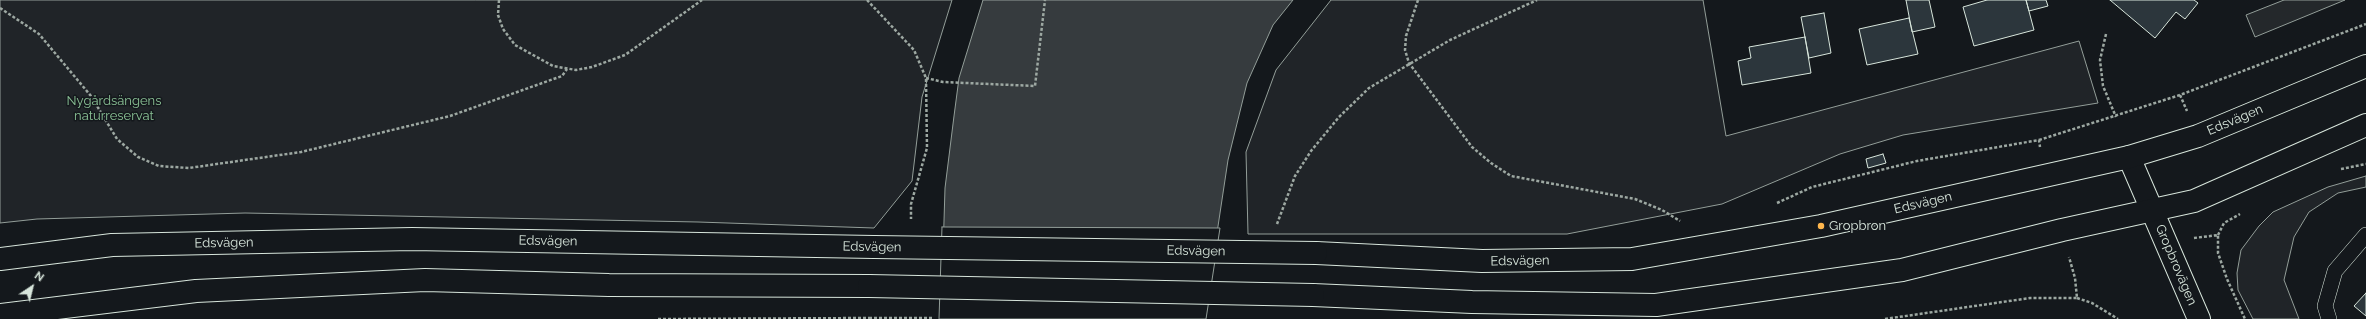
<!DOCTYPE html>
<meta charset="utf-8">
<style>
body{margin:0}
#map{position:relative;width:2366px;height:319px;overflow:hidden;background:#14181c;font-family:Raleway,sans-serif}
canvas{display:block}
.north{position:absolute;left:12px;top:267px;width:40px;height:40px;-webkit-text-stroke:3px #14181c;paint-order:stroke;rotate:35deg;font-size:11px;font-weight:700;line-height:16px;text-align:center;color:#d8e6dc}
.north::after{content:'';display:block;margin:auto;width:14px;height:18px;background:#d8e6dc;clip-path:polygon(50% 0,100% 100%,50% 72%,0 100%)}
</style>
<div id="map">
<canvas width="2366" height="319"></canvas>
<div class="north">N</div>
</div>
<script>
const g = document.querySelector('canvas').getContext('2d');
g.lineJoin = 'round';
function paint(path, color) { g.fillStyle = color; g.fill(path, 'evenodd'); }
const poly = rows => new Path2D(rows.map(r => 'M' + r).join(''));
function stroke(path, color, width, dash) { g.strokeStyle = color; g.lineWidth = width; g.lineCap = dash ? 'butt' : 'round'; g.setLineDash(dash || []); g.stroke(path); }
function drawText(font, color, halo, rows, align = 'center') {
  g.font = font + ' Raleway,sans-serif'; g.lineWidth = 3; g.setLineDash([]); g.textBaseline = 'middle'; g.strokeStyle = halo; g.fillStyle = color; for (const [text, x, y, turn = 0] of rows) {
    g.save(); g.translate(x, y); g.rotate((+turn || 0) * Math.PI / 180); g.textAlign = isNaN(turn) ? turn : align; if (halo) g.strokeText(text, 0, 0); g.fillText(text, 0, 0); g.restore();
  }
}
const green = poly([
 [0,0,952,0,922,97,912,181,874,228,698,222,245,213,37,219,0,223,0,0],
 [1331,0,1703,0,1726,136,2079,41,2098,103,1903,135,1840,154,1722,204,1567,234,1248,234,1246,152,1276,70,1331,0],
 [2366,176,2366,187,2338,193,2309,212,2294,237,2284,280,2299,319,2253,319,2238,290,2237,273,2241,250,2259,226,2273,212,2328,187,2366,176]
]);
paint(green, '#202428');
stroke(green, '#939e99', 1);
const parking = poly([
 [2284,0,2345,0,2255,37,2246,15,2284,0]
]);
paint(parking, '#24282b');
stroke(parking, '#939e99', 1);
const water = poly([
 [983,0,1293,0,1273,25,1247,83,1228,160,1204,319,941,319,945,188,954,116,959,78,983,0]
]);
paint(water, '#363b3e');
stroke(water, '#939e99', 1);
const pier = poly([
 [942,227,1220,228,1206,319,939,319,942,227]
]);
paint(pier, '#14181c');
stroke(pier, '#939e99', 1);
const building = poly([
 [1906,0,1929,0,1935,27,1912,32,1906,0],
 [1987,0,2026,0,2034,30,1974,46,1963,7,1987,0],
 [2026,0,2046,0,2048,6,2029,11,2026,0],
 [2110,0,2194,0,2198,3,2185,19,2176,12,2155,38,2110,0],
 [1824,13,1831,53,1809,58,1801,17,1824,13],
 [1909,18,1918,54,1867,65,1859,29,1909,18],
 [1805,37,1811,73,1742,85,1738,61,1751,58,1749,47,1805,37],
 [1883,154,1886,163,1868,168,1866,159,1883,154],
 [2366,293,2366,316,2354,306,2366,293]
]);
paint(building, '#2c363c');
stroke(building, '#d8e6dc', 1);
const service = poly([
 [2329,319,2325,306,2335,271,2366,235]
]);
const tertiary = poly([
 [2129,157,2199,319]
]);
const secondary = poly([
 [1316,253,1482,261,1632,259,1821,226,2129,157,2198,136,2366,66],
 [0,259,112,245,412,239,874,247],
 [1313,295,1472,302,1656,305,1902,270,2062,230,2194,201,2366,125],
 [0,315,196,291,425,280,609,285,869,286]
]);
stroke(service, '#d8e6dc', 16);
stroke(tertiary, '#d8e6dc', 24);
stroke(secondary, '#d8e6dc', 24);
stroke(poly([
 [499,0,498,15,503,29,515,45,553,66,576,70,592,67,625,55,702,0],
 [867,0,914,50,926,78,927,148,911,204,911,219],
 [1418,0,1406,36,1405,50,1409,63,1472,147,1491,163,1511,176,1635,199,1662,210,1680,221],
 [0,8,39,34,91,96,117,139,138,157,159,166,189,168,301,152,450,116,562,76,567,69],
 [2106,34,2100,60,2103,86,2116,117],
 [926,78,943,82,1035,86,1045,0],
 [2180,95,2187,111],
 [2039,140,2180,95,2366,24],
 [2341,169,2366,164],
 [1777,203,1812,187,1917,161,2039,140,2040,147],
 [1277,224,1295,176,1311,151,1339,117,1369,88,1450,40,1537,0],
 [2218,235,2224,223,2240,214],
 [2194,238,2218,235,2218,253,2227,279,2245,319],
 [2077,298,2092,303,2118,319],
 [658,319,869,318],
 [1885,319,2030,298,2077,298,2075,278,2069,257]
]), '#9da8a2', 2.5, [3, 2]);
stroke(service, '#14181c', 15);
stroke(tertiary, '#14181c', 22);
stroke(secondary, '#14181c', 22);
const secondaryBridge = poly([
 [874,247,1316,253],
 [869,286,1313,295]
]);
stroke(secondaryBridge, '#d8e6dc', 24, []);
stroke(poly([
 [869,318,932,318]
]), '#9da8a2', 2.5, [3, 2]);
stroke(secondaryBridge, '#14181c', 22);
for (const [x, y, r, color] of [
 [1821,226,4,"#ffb74d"]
]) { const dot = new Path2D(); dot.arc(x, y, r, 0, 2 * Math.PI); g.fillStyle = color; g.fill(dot); stroke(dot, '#14181c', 1.5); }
drawText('13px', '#8ac095', '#14181c', [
 ["Nygårdsängens",114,101],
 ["naturreservat",114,116]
]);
drawText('13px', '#d8e6dc', '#14181c', [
 ["Edsvägen",2235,120,-23],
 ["Edsvägen",1923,203,-13],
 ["Edsvägen",548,241,1],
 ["Edsvägen",224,243,-1],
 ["Edsvägen",872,247,1],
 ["Edsvägen",1196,251,1],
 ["Edsvägen",1520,261,-1],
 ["Gropbrovägen",2176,265,67]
]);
drawText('13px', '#d8e6dc', '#14181c', [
 ["Gropbron",1829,226]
], 'left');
</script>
